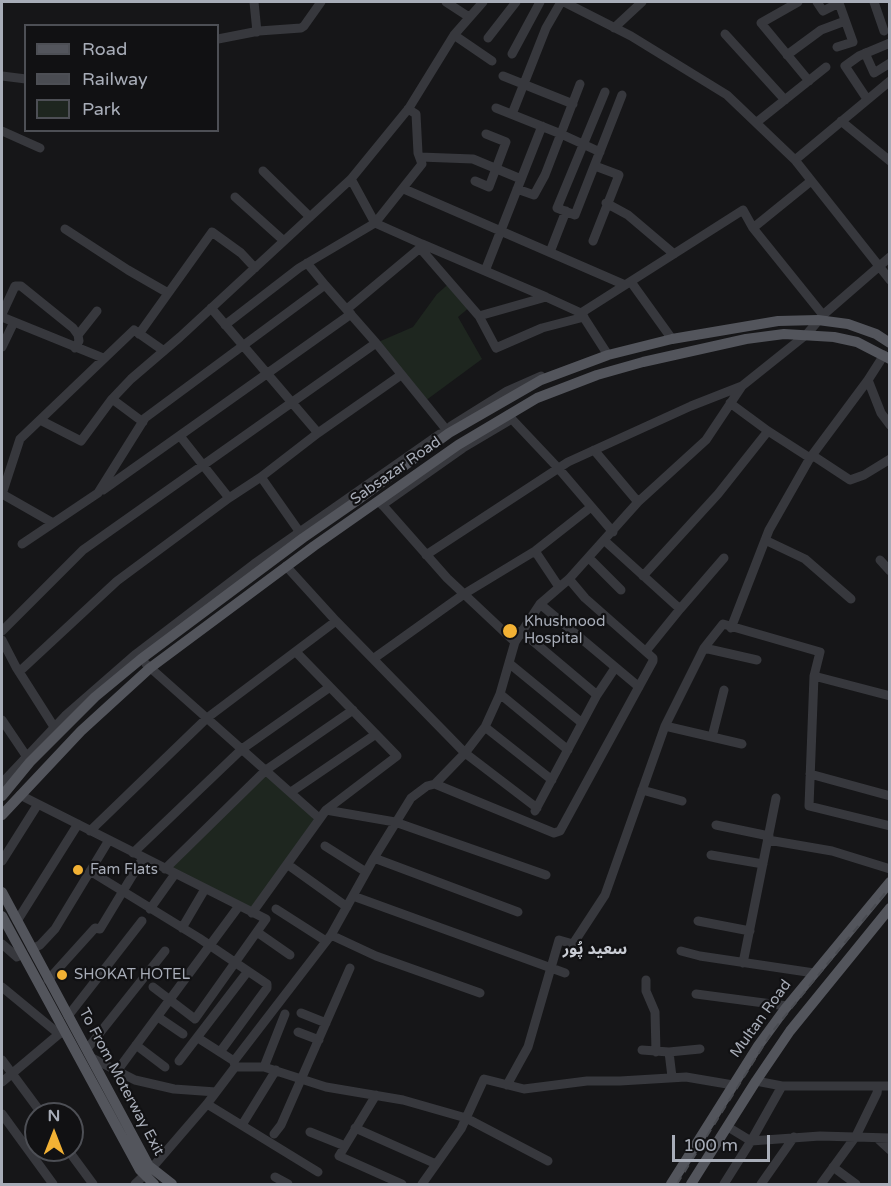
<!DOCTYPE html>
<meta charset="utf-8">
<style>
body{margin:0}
#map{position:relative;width:891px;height:1186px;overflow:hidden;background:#161618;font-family:"Varela Round",sans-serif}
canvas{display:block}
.frame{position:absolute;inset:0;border:3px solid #a8adb8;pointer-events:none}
.legend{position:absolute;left:24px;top:24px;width:195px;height:108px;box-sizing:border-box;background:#111113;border:2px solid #4d4f55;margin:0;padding:8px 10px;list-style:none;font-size:18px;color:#a8adb8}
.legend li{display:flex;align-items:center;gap:12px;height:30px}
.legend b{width:30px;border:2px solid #4d4f55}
.north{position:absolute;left:24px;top:1102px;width:60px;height:60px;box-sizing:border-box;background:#111113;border:2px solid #4d4f55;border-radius:50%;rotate:0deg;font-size:16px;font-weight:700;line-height:24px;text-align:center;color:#a8adb8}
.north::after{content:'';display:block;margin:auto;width:21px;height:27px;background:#f2b134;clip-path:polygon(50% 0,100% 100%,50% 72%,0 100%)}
.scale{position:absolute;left:672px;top:1135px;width:98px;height:27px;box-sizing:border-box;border:3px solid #a8adb8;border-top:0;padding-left:8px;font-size:18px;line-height:21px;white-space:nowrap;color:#a8adb8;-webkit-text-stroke:4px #111113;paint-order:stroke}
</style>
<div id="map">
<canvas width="891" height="1186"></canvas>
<div class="frame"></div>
<ul class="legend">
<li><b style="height:8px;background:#53555c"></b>Road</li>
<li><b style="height:8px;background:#4a4c52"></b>Railway</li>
<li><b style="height:16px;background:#1e261f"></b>Park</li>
</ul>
<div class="north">N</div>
<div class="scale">100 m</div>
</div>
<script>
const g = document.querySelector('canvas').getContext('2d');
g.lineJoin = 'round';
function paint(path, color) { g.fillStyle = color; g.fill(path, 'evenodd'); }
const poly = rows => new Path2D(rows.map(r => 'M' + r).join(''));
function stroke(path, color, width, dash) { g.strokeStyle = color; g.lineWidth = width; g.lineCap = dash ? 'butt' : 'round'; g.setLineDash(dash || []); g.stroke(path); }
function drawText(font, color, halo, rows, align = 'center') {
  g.font = font + ' "Varela Round","Noto Sans Arabic",sans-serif'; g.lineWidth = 4.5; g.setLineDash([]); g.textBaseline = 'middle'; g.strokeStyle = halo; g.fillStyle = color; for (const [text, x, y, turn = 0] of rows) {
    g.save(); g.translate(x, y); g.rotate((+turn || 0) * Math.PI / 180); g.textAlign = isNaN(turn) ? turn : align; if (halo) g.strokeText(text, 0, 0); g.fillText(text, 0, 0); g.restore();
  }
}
paint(poly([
 [452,281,471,306,458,317,482,359,425,401,376,343,413,327,437,294],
 [264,768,319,818,252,913,165,869]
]), '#1e261f');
stroke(poly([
 [254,2,257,32],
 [446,2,469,17],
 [564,2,631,36,727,95,795,160,890,280],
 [798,2,761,23,809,81],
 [817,2,823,11,839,3,853,42,837,47],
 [874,2,884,31],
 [614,28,642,2],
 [725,34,785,100],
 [454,35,492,61],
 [488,38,516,2],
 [218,39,259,31,301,28,304,26,321,2],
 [865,53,874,73,890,63],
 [512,54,540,2],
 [787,55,821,30,845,21],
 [2,76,26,79],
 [503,76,573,104],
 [605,92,557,208,575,215,622,95],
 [867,99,845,66,859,56,890,43],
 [496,108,561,134,600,152],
 [512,114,546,28,561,2],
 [841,121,890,161],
 [757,122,826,67],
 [2,131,40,148],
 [420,157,473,159,521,179],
 [795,160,890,81],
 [263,171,310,217],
 [351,179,375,223,422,164,418,153,416,114,408,109],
 [475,181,489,187,506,142,486,134],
 [811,181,753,228,823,315],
 [404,189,625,285],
 [517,189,534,195,545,175,580,84],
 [235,197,284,241],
 [606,203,628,215,674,254],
 [65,229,128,270,168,293],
 [593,241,619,175,595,166],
 [422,244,546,297],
 [550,252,566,211],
 [307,263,325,285],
 [485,271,542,126],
 [631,282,672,339],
 [211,308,318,433],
 [347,309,420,248],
 [581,313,743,210,753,228],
 [2,314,15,286,21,286,73,328,78,335,79,341,75,348],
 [479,316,496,348,542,328,584,317],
 [2,317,103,358],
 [225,325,299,268,375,223,422,244,420,248,479,316,546,297,581,313,608,355],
 [139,334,212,232,241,253,255,268],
 [78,335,97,311],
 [2,347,14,322],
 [868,380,881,413,890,425],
 [112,399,143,422],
 [730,403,768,431,810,458,868,380,884,355],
 [508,415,559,469,613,532],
 [42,421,81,441,112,399,131,379,180,337,351,179,409,108,454,35,483,2],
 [451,426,507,391,541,376],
 [180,436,229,498],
 [594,450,638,502],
 [812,455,850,480,864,475,890,459],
 [261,477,301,534],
 [103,490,351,314],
 [2,494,20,439,134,330,164,351],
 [2,494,53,523],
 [379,501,447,578,515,642],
 [382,505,463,448,512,419],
 [765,540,805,559,851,599],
 [605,541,680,609],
 [22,544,98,493,145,418,325,285,376,343,449,433],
 [535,551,559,587],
 [426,555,568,462,691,406,742,386],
 [589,558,621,590],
 [880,560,890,571],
 [286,566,336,621,465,753,537,808],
 [643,576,718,494,768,431],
 [540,604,639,687],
 [731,628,769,530,810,458],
 [2,631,83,550,376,343],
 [521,631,597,695],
 [2,640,16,667,56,730],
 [704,648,757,660],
 [646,651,680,609,724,558],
 [373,659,464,594,535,551,591,507],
 [146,664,319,818],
 [510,664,582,723],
 [19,672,117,581,229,498,261,477,318,433,401,375],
 [814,676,890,696],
 [500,694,568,750],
 [2,720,29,760],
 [665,726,742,744],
 [485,727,552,780],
 [712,737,724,690],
 [810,774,890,796],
 [2,783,65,716,136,654,254,564,440,434],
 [435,784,554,833,560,831,653,661,653,658,585,598,569,579],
 [642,790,682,801],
 [291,792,376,734],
 [20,795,266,919,195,1019,153,987],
 [326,810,395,822,546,875],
 [535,811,597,695,615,668],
 [716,825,769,836],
 [90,831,207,718,336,621],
 [768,840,832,851,890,869],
 [325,846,366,872],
 [133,853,242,749,330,687],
 [711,855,763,864],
 [374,858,518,912],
 [2,861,38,804],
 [287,864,347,907],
 [165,869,266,770,353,710],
 [90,871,199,938,267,984,267,988,220,1052],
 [353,896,565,973],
 [150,909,175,874],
 [276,909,326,941],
 [252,913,326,810,397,756,296,652],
 [17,921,78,824],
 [698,921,750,931],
 [182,928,205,889],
 [257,932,290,955],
 [331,935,376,956,480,993],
 [2,944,17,957,22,954],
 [32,949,40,945,55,929,109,840],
 [681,951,700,956,814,973],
 [743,963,776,798],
 [48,980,95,928,100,929,143,858],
 [646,980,646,991,655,1012,656,1052],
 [2,987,59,1034,64,1032],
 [696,994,787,1006],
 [301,1013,326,1023],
 [68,1016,142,921],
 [158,1017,183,1034],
 [298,1032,319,1040],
 [198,1038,234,1061],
 [136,1045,165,1067],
 [87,1049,165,951],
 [642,1050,669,1052,700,1049],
 [669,1052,672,1077],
 [92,1058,135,1080,174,1089,216,1092],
 [2,1060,42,1114],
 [179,1061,248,971],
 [235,1067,264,1067,326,1087,403,1100,466,1118,548,1161],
 [264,1067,285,1014],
 [117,1071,239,906],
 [756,1081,782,1086,890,1086],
 [2,1082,59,1034],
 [507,1085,528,1047,559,940,573,944,605,895,665,726,704,648,723,624,820,652,814,676,809,806,890,826],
 [376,1095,339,1156,402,1184],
 [207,1104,318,1172],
 [2,1114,53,1184],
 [242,1125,276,1070],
 [728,1127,751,1141,820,1136,890,1138],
 [355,1128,436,1164],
 [310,1132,345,1146],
 [274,1134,281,1125,350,968],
 [877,1138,890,1150],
 [68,1150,93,1184],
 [833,1167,856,1184],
 [275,1177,288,1184],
 [135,1184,151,1169,207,1104,235,1067,234,1061,331,935,374,858,411,798,427,786,435,784,465,753,485,727,500,694,515,642,540,604,569,579,638,502,706,440,742,386,807,334,823,315,890,257],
 [422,1184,461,1129,484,1079,524,1089,587,1081,620,1081,686,1077,733,1085],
 [724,1184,751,1141,782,1086],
 [761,1184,794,1137],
 [821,1184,856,1136,877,1093,878,1086]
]), '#37383d', 9);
stroke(poly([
 [2,796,30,762,95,697,141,659,303,538,355,502,449,433,541,380,608,355,672,339,778,321,818,320,848,324,876,334,890,343],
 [2,815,81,731,150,668,314,546,458,445,537,398,597,375,643,362,746,339,784,334,834,337,857,342,890,359],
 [2,892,149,1166,172,1184],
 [2,916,140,1170,154,1184],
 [671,1184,758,1046,785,1009,890,882],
 [691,1184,756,1081,790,1031,890,908]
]), '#53555c', 10);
stroke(poly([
 [677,1184,772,1032,890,887]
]), '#4a4c52', 2, [8, 6]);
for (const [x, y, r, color] of [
 [510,631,8,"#f2b134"],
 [78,870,6,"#f2b134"],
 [62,975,6,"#f2b134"]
]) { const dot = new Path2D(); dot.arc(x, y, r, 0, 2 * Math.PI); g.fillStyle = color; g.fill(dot); stroke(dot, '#111113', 2); }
drawText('15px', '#a8adb8', '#111113', [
 ["Sabsazar Road",396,471,-35],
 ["Multan Road",761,1019,-54],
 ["To From Moterway Exit",121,1082,62]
]);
drawText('15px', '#a8adb8', '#111113', [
 ["Khushnood",524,622],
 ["Hospital",524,639],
 ["Fam Flats",90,870],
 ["SHOKAT HOTEL",74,975]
], 'left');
drawText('bold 16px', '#c9ccd4', '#111113', [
 ["سعید پُور",595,950]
]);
</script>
